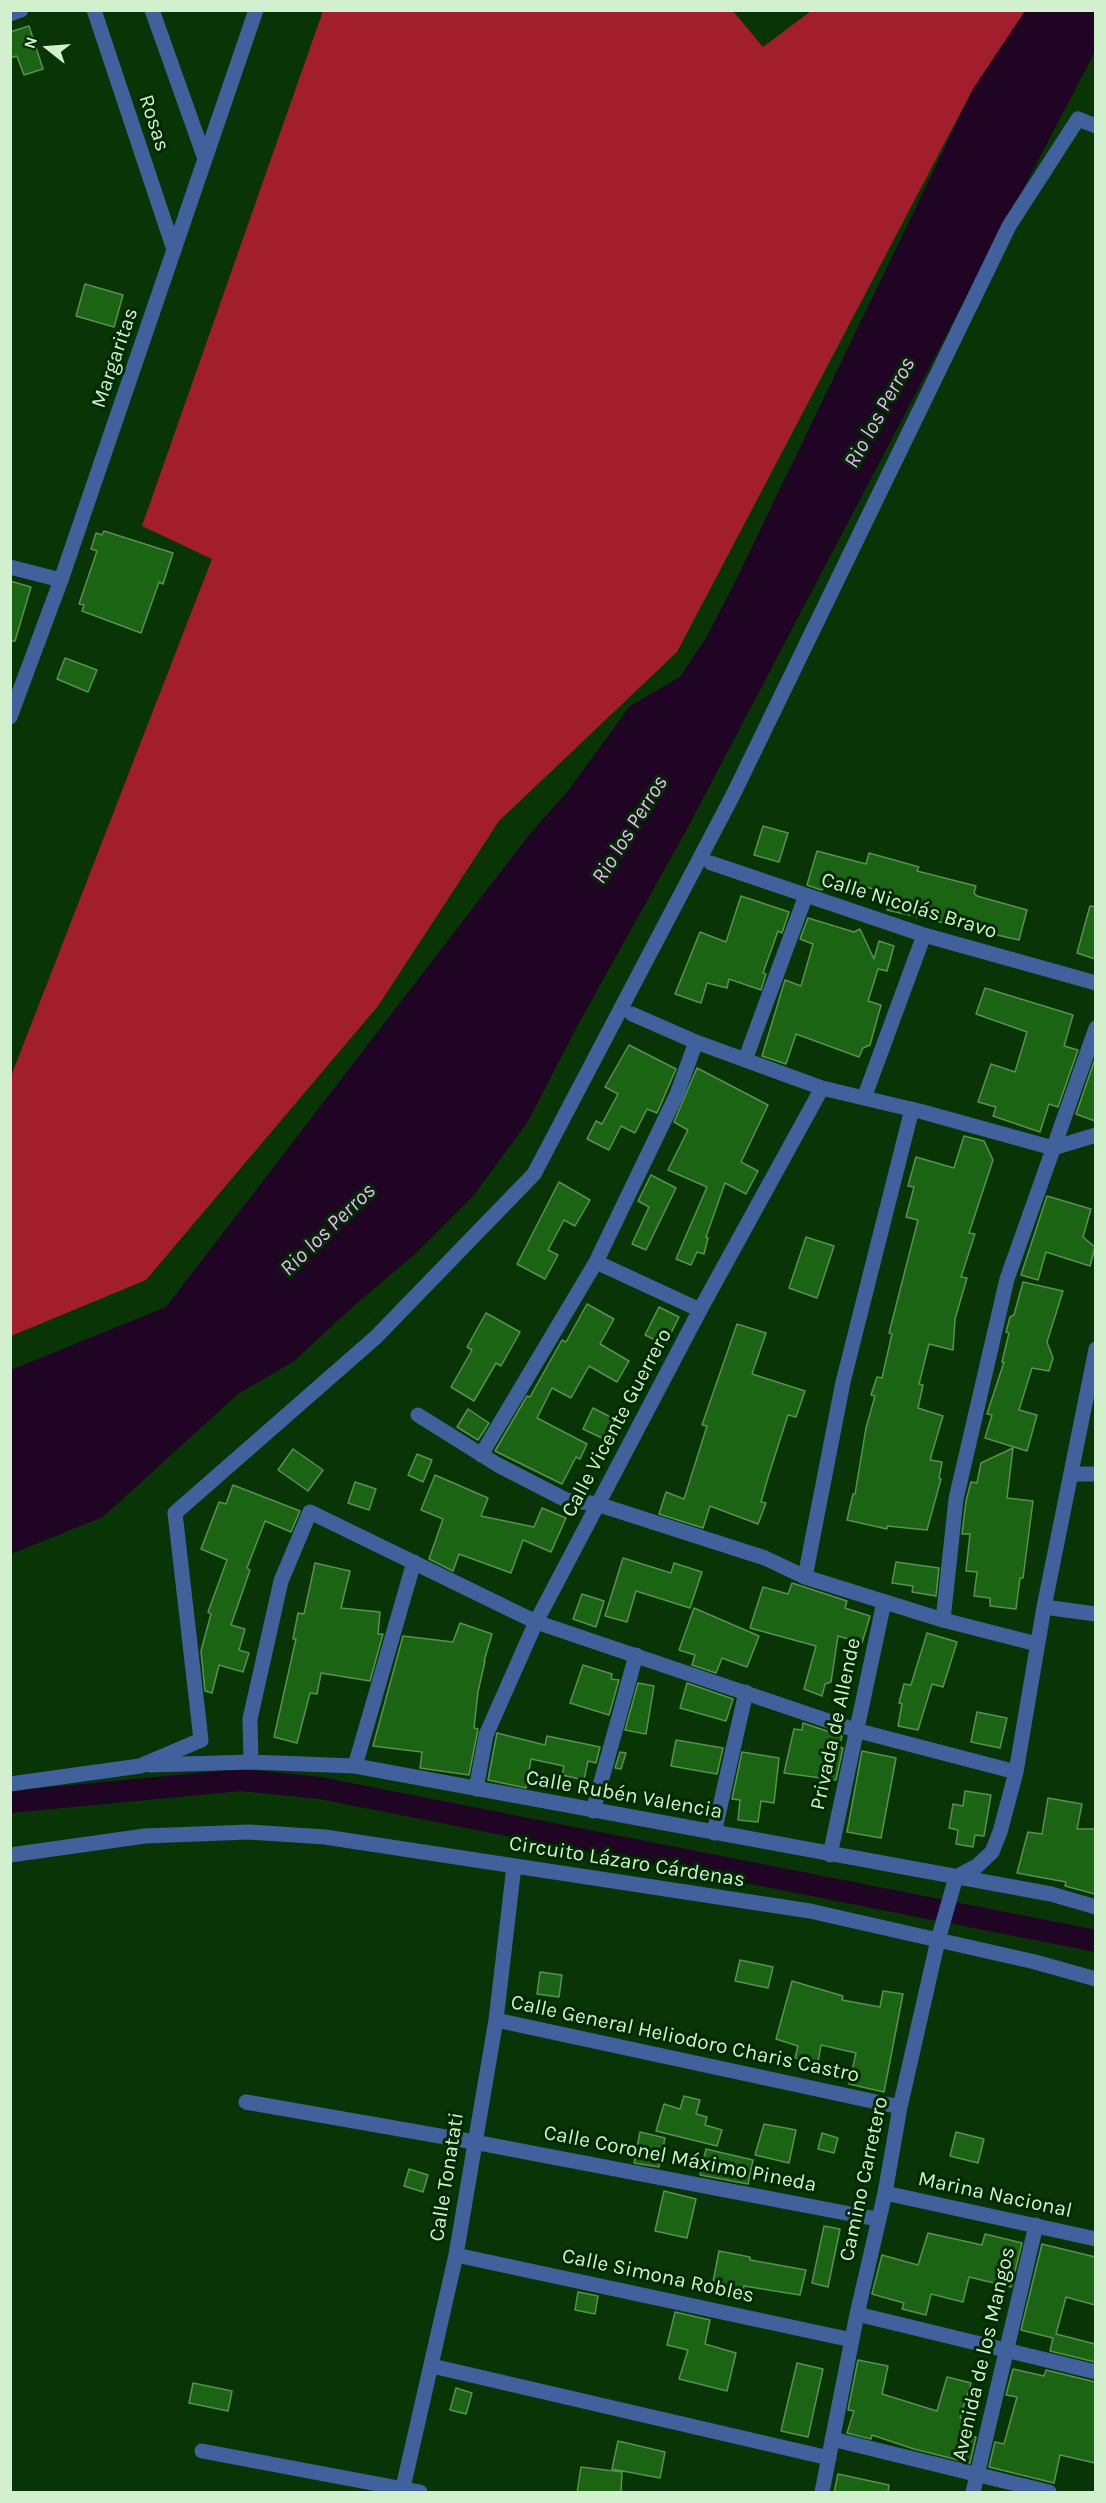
<!DOCTYPE html>
<meta charset="utf-8">
<style>
body{margin:0}
#map{position:relative;width:1106px;height:2503px;overflow:hidden;background:#093506;font-family:Karla,sans-serif}
canvas{display:block}
.frame{position:absolute;inset:0;border:12px solid #d2efce;pointer-events:none}
.north{position:absolute;left:18px;top:18px;width:60px;height:60px;-webkit-text-stroke:4px #002a00;paint-order:stroke;rotate:287deg;font-size:16px;font-weight:700;line-height:24px;text-align:center;color:#d2efce}
.north::after{content:'';display:block;margin:auto;width:21px;height:27px;background:#d2efce;clip-path:polygon(50% 0,100% 100%,50% 72%,0 100%)}
</style>
<div id="map">
<canvas width="1106" height="2503"></canvas>
<div class="frame"></div>
<div class="north">N</div>
</div>
<script>
const g = document.querySelector('canvas').getContext('2d');
g.lineJoin = 'round';
function paint(path, color) { g.fillStyle = color; g.fill(path, 'evenodd'); }
const poly = rows => new Path2D(rows.map(r => 'M' + r).join(''));
function stroke(path, color, width, dash) { g.strokeStyle = color; g.lineWidth = width; g.lineCap = dash ? 'butt' : 'round'; g.setLineDash(dash || []); g.stroke(path); }
function drawText(font, color, halo, rows, align = 'center') {
  g.font = font + ' Karla,sans-serif'; g.lineWidth = 6; g.setLineDash([]); g.textBaseline = 'middle'; g.strokeStyle = halo; g.fillStyle = color; for (const [text, x, y, turn = 0] of rows) {
    g.save(); g.translate(x, y); g.rotate((+turn || 0) * Math.PI / 180); g.textAlign = isNaN(turn) ? turn : align; if (halo) g.strokeText(text, 0, 0); g.fillText(text, 0, 0); g.restore();
  }
}
paint(poly([
 [323,11,733,11,763,47,811,11,1025,11,973,89,677,652,499,821,378,1006,146,1280,11,1336,10,1079,212,559,142,526]
]), '#a21e2c');
paint(poly([
 [1025,11,1095,11,1095,52,687,829,579,1023,527,1123,474,1195,414,1255,357,1303,293,1362,238,1394,103,1517,11,1554,11,1370,166,1307,529,835,567,792,630,706,680,677,707,636,734,584,973,89]
]), '#1f0523');
stroke(poly([
 [10,1802,241,1780,320,1788,1096,1941]
]), '#1f0523', 22);
const building = poly([
 [29,26,43,69,24,75,17,56,10,58,10,32,29,26],
 [85,284,123,295,114,327,76,316,85,284],
 [104,531,173,553,163,584,159,582,141,633,82,611,84,605,79,604,97,551,91,549,96,533,102,535,104,531],
 [10,581,31,587,15,641,10,641,10,581],
 [65,658,97,670,88,692,57,679,65,658],
 [763,826,788,833,779,862,754,855,763,826],
 [817,851,866,864,869,853,919,867,917,871,976,886,974,893,977,896,1027,910,1019,940,887,910,891,894,852,883,851,887,836,882,821,890,807,885,817,851],
 [741,896,789,912,782,933,778,931,763,973,766,974,761,990,729,979,727,988,707,983,701,1003,675,994,700,932,726,942,741,896],
 [1090,906,1095,907,1095,959,1077,953,1090,906],
 [808,918,854,932,860,929,874,959,879,941,894,946,887,971,878,969,868,1001,881,1005,870,1045,863,1048,859,1057,796,1034,786,1064,762,1056,785,980,801,986,813,944,800,939,808,918],
 [985,988,1073,1015,1064,1046,1078,1050,1058,1107,1049,1104,1040,1132,993,1116,996,1107,978,1102,991,1064,1015,1072,1027,1032,976,1014,985,988],
 [629,1045,676,1069,657,1113,647,1109,635,1133,621,1126,609,1150,587,1139,596,1121,602,1124,618,1094,605,1087,629,1045],
 [1095,1059,1095,1121,1076,1114,1095,1059],
 [697,1068,768,1105,741,1162,758,1171,746,1194,725,1183,706,1237,708,1238,704,1254,697,1252,691,1265,676,1259,707,1187,668,1170,688,1130,674,1122,697,1068],
 [964,1136,984,1141,993,1160,969,1233,975,1234,961,1277,967,1278,955,1319,953,1350,929,1344,919,1384,923,1385,918,1408,943,1416,930,1460,942,1462,939,1478,941,1479,927,1530,887,1526,887,1529,847,1520,853,1494,855,1494,866,1428,875,1396,871,1395,877,1377,882,1378,892,1334,889,1333,918,1220,906,1217,914,1187,908,1186,916,1157,954,1168,964,1136],
 [651,1175,676,1188,646,1250,632,1244,649,1207,638,1201,651,1175],
 [559,1182,590,1200,575,1226,564,1220,548,1250,558,1255,545,1279,517,1264,559,1182],
 [1047,1196,1091,1209,1083,1237,1095,1247,1090,1266,1046,1252,1038,1280,1021,1275,1047,1196],
 [806,1237,834,1246,817,1298,789,1288,806,1237],
 [1023,1282,1063,1291,1047,1342,1053,1358,1049,1371,1032,1368,1019,1410,1037,1415,1027,1451,985,1438,992,1415,987,1414,1004,1362,1002,1362,1009,1333,1006,1332,1010,1317,1014,1315,1023,1282],
 [587,1304,614,1319,600,1344,629,1361,617,1382,589,1366,571,1398,552,1388,537,1418,587,1444,580,1459,576,1457,562,1484,495,1451,527,1396,530,1397,562,1340,566,1342,587,1304],
 [659,1307,679,1317,665,1345,645,1335,659,1307],
 [486,1313,520,1332,501,1366,496,1363,474,1401,451,1387,472,1350,467,1347,486,1313],
 [737,1324,766,1333,752,1374,805,1391,796,1417,788,1415,769,1474,761,1502,766,1503,758,1524,710,1506,703,1528,659,1514,666,1492,684,1499,707,1426,702,1425,737,1324],
 [593,1408,616,1420,606,1440,583,1429,593,1408],
 [468,1409,489,1423,478,1440,457,1427,468,1409],
 [1013,1448,1007,1498,1033,1501,1023,1578,1020,1578,1016,1609,990,1606,990,1598,974,1596,977,1572,966,1571,970,1534,962,1534,966,1501,971,1482,977,1483,981,1463,1013,1448],
 [293,1449,323,1470,308,1491,278,1470,293,1449],
 [417,1454,432,1460,423,1482,408,1475,417,1454],
 [435,1475,488,1498,481,1516,534,1527,542,1508,566,1518,551,1552,523,1540,511,1573,459,1554,453,1571,429,1559,443,1519,421,1510,435,1475],
 [355,1482,376,1489,369,1510,348,1503,355,1482],
 [233,1485,300,1511,291,1532,265,1521,247,1568,250,1570,231,1625,245,1629,239,1650,249,1653,243,1672,219,1665,212,1693,205,1691,201,1651,211,1614,208,1612,227,1560,201,1549,219,1502,226,1504,233,1485],
 [623,1558,671,1573,674,1563,702,1572,690,1608,636,1591,627,1622,605,1616,623,1558],
 [896,1562,939,1568,936,1596,912,1592,913,1586,892,1583,896,1562],
 [315,1563,350,1571,341,1608,380,1612,378,1634,383,1634,370,1681,321,1673,317,1694,310,1693,297,1743,274,1737,296,1639,293,1639,298,1613,304,1614,315,1563],
 [792,1583,847,1601,845,1608,870,1616,862,1643,838,1636,831,1682,825,1684,822,1696,804,1689,816,1646,750,1628,763,1587,788,1594,792,1583],
 [582,1594,604,1601,596,1627,573,1619,582,1594],
 [694,1608,759,1636,747,1667,722,1658,716,1673,692,1665,695,1655,679,1650,694,1608],
 [460,1623,492,1634,484,1661,485,1661,478,1692,474,1728,478,1729,469,1775,420,1768,422,1752,373,1746,403,1636,453,1642,460,1623],
 [927,1633,957,1642,943,1687,932,1684,918,1730,898,1726,902,1704,899,1703,904,1684,911,1685,927,1633],
 [583,1665,612,1674,611,1679,619,1680,609,1715,570,1703,583,1665],
 [638,1683,654,1686,646,1734,625,1730,638,1683],
 [687,1683,733,1699,726,1721,680,1708,687,1683],
 [977,1712,1007,1718,1000,1748,971,1742,977,1712],
 [803,1723,842,1736,839,1747,843,1748,836,1780,784,1773,794,1729,802,1730,803,1723],
 [497,1733,545,1745,547,1736,600,1747,596,1763,588,1761,584,1780,562,1775,564,1766,531,1759,526,1788,488,1780,497,1733],
 [676,1740,723,1748,717,1774,671,1766,676,1740],
 [862,1751,896,1758,881,1838,847,1832,862,1751],
 [620,1752,626,1753,621,1769,615,1768,620,1752],
 [742,1752,779,1758,774,1803,761,1801,758,1822,738,1820,740,1800,732,1799,742,1752],
 [965,1791,991,1795,984,1836,975,1835,973,1847,956,1844,958,1830,949,1828,953,1804,963,1806,965,1791],
 [1048,1798,1082,1804,1077,1829,1095,1829,1095,1894,1065,1886,1066,1882,1017,1873,1028,1832,1042,1834,1048,1798],
 [740,1960,773,1967,768,1988,735,1981,740,1960],
 [540,1972,562,1975,559,1997,537,1994,540,1972],
 [792,1981,843,1996,842,2000,880,2007,883,1991,903,1994,884,2092,849,2084,856,2053,821,2045,818,2062,795,2058,798,2046,776,2039,792,1981],
 [684,2096,700,2100,696,2114,707,2117,705,2125,722,2130,717,2146,656,2131,664,2104,680,2109,684,2096],
 [764,2124,796,2130,789,2163,755,2155,764,2124],
 [640,2132,665,2138,659,2167,634,2163,640,2132],
 [956,2132,984,2139,978,2163,950,2156,956,2132],
 [822,2133,838,2138,834,2153,818,2149,822,2133],
 [706,2149,753,2160,748,2184,700,2175,706,2149],
 [409,2169,428,2175,423,2192,404,2186,409,2169],
 [664,2191,696,2199,687,2238,655,2231,664,2191],
 [824,2226,840,2229,828,2287,812,2283,824,2226],
 [928,2233,982,2245,985,2234,1022,2243,1011,2287,969,2277,963,2302,931,2294,926,2315,902,2309,904,2303,872,2294,882,2255,918,2265,928,2233],
 [1042,2244,1095,2257,1095,2305,1066,2297,1056,2334,1095,2344,1095,2362,1050,2351,1053,2338,1021,2330,1042,2244],
 [719,2251,750,2257,750,2260,806,2270,800,2295,744,2286,742,2299,711,2292,719,2251],
 [578,2292,598,2296,595,2314,575,2310,578,2292],
 [675,2312,710,2320,705,2344,736,2353,727,2391,679,2379,688,2350,667,2345,675,2312],
 [858,2360,888,2366,882,2394,937,2411,947,2377,971,2383,960,2418,974,2421,971,2436,976,2437,970,2463,914,2449,872,2435,871,2439,847,2433,854,2411,848,2410,858,2360],
 [797,2363,823,2369,808,2437,781,2431,797,2363],
 [1013,2369,1044,2376,1046,2370,1095,2382,1095,2463,1060,2455,1054,2483,989,2467,995,2442,1004,2444,1017,2397,1006,2395,1013,2369],
 [193,2383,232,2391,228,2411,189,2403,193,2383],
 [456,2388,472,2393,466,2414,450,2410,456,2388],
 [618,2441,665,2452,660,2478,612,2469,618,2441],
 [581,2467,622,2472,621,2493,577,2493,581,2467],
 [838,2474,889,2485,888,2493,834,2493,838,2474]
]);
paint(building, '#1a6413');
stroke(building, '#599152', 1.5);
stroke(poly([
 [94,10,174,250],
 [152,10,205,159],
 [10,14,21,10],
 [10,567,61,580],
 [10,717,61,580,256,10],
 [711,863,924,935,1096,983],
 [632,1014,696,1042],
 [745,1060,806,895],
 [864,1098,924,935],
 [596,1262,700,1310],
 [418,1415,498,1465,566,1500,597,1504,765,1558,805,1577,943,1620,1037,1644],
 [481,1455,596,1262,677,1094,696,1042,822,1088,923,1112,1053,1148,1096,1135],
 [1071,1474,1096,1474],
 [805,1577,843,1382,912,1109],
 [1044,1607,1096,1349],
 [943,1620,956,1499,1007,1279,1096,1028],
 [251,1762,250,1719,281,1581,310,1512,536,1622,855,1730,1016,1772],
 [150,1765,251,1762,355,1766,1051,1894,1096,1907],
 [355,1766,414,1562],
 [10,1784,140,1766,201,1740,175,1513,376,1337,534,1174,733,795,1009,226,1078,119,1096,126],
 [476,1789,486,1735,536,1622,700,1310,822,1088],
 [593,1811,636,1655],
 [714,1833,746,1692],
 [10,1855,145,1836,249,1832,325,1837,810,1911,1035,1962,1096,1979],
 [830,1855,884,1602],
 [496,2020,900,2107],
 [246,2102,474,2142,877,2219],
 [885,2193,1096,2239],
 [456,2255,852,2340],
 [857,2314,1096,2372],
 [432,2366,829,2458],
 [832,2439,1049,2492],
 [202,2451,420,2492],
 [402,2492,456,2255,496,2020,514,1866],
 [822,2492,857,2314,885,2193,900,2107,938,1940,956,1877,977,1866,992,1852,1000,1832,1016,1772,1044,1607,1096,1614],
 [973,2492,1036,2225]
]), '#41619c', 15);
drawText('21px', '#d2efce', '#002a00', [
 ["Rosas",154,123,72],
 ["Margaritas",115,358,-71],
 ["Calle Nicolás Bravo",909,906,17],
 ["Calle Vicente Guerrero",617,1423,-62],
 ["Privada de Allende",836,1724,-78],
 ["Calle Rubén Valencia",624,1795,10],
 ["Circuito Lázaro Cárdenas",627,1862,9],
 ["Calle General Heliodoro Charis Castro",685,2039,12],
 ["Calle Coronel Máximo Pineda",680,2159,11],
 ["Calle Tonatati",447,2177,-81],
 ["Camino Carretero",864,2179,-78],
 ["Marina Nacional",995,2195,12],
 ["Calle Simona Robles",658,2276,12],
 ["Avenida de los Mangos",984,2354,-77]
]);
drawText('italic 22px', '#efb1f9', '#002a00', [
 ["Rio los Perros",880,413,-61],
 ["Rio los Perros",630,830,-58],
 ["Rio los Perros",328,1230,-44]
]);
</script>
